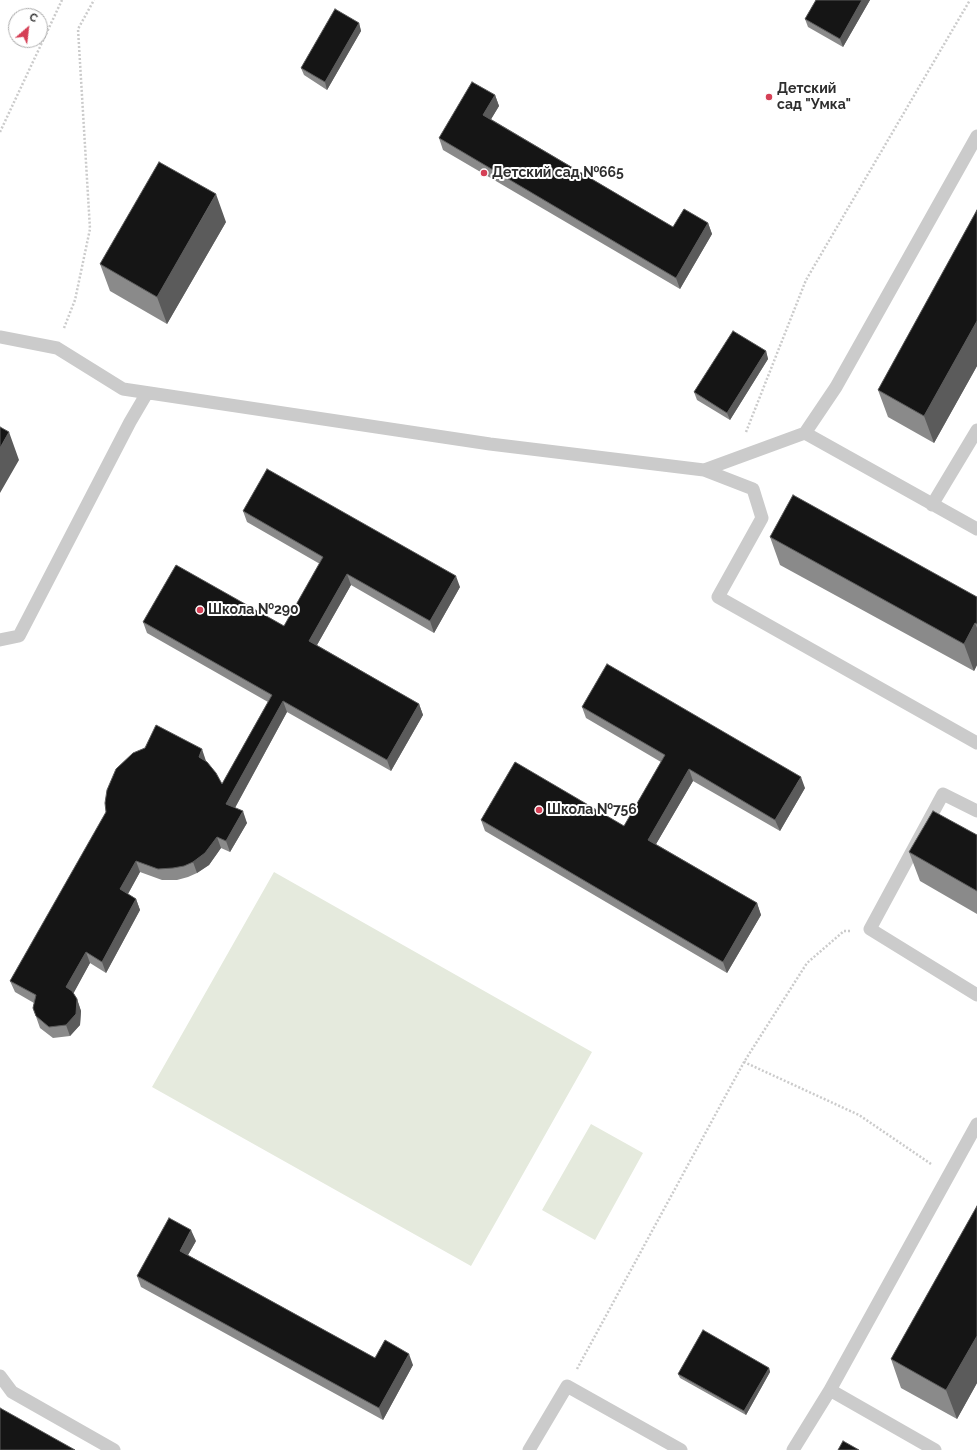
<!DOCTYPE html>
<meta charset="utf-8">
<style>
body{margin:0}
#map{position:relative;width:977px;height:1450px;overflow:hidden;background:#fff;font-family:Raleway,sans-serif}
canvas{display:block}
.north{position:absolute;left:8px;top:8px;width:40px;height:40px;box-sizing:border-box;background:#fff;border:1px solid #ababab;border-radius:50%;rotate:28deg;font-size:11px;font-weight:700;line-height:16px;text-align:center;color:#2e2e2e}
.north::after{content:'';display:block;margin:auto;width:14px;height:18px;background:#d54056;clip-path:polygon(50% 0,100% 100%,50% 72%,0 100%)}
</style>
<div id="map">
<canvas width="977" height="1450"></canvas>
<div class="north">С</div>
</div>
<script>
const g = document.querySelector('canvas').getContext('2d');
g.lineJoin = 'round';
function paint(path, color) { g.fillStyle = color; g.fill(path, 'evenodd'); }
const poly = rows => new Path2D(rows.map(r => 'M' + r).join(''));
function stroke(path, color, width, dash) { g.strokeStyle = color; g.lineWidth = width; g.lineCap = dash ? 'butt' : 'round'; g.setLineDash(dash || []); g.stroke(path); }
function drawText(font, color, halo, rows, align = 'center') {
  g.font = font + ' Raleway,sans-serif'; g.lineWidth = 4; g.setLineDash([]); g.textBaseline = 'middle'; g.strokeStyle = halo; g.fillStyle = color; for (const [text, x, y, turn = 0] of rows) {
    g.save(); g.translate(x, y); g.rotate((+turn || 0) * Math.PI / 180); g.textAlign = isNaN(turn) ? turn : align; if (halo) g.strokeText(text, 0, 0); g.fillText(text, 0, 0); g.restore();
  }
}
paint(poly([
 [274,872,592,1052,471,1266,152,1087],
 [591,1124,643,1153,595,1240,542,1210]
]), '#e5eadd');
stroke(poly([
 [0,132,62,0],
 [64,328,75,300,90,229,78,29,94,0],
 [746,432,806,280,970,0],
 [850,931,844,931,807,963,744,1062,859,1115,931,1164],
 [577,1369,744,1062]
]), '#cbcbcb', 2.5, [2, 2]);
stroke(poly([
 [0,337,57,348,123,389,490,444,704,470,805,433,977,529],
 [805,433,836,387,977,136],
 [704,470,753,489,762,518,718,597,977,743],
 [932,505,977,430],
 [0,640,19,636,130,422,147,393],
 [977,811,943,794,870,929,977,995],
 [0,1376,12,1392,114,1450],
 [529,1450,567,1386,681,1450],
 [793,1450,830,1390],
 [935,1450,830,1390,977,1124]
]), '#cbcbcb', 13);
paint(poly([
 [816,0,870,0,843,47,808,27,805,19],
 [359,23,361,31,327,90,304,75,301,68],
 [495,95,499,106,491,119,673,227,708,223,712,234,680,289,443,150,439,138],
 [977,210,977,366,934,443,888,417,878,390],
 [226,222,167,324,110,291,100,264],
 [766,351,768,359,730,420,697,400,694,392],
 [243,511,460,587,434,633,351,585,317,645,419,704,423,715,391,771,287,712,235,808,247,823,230,852,221,848,209,865,197,873,188,877,177,880,162,880,140,872,128,894,136,899,140,910,106,973,90,963,73,993,77,999,81,1011,80,1025,70,1036,53,1038,40,1028,33,1008,34,1003,15,992,10,981,206,761,222,784,268,702,147,633,143,622,284,626,320,564,247,522],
 [770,537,977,597,977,665,974,671,780,565],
 [582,707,805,788,780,831,693,781,656,844,757,903,761,915,727,973,485,831,481,820,624,826,661,762,586,718],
 [977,835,977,914,920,881,909,852],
 [977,1206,977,1383,957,1419,901,1388,891,1359],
 [196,1241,188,1255,375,1358,413,1365,383,1420,141,1287,137,1276],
 [769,1368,770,1372,746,1415,680,1378,678,1374]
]), '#8a8a8a');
paint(poly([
 [862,0,870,0,843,47,840,39],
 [359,23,361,31,327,90,325,82],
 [495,95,499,106,487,126,483,115],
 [216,194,226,222,167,324,157,297],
 [708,223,712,234,680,289,676,278],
 [977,321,977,366,934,443,924,416],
 [766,351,768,359,730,420,727,413],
 [9,432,19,460,0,493,0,448],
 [347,574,351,585,313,652,309,641],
 [456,576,460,587,434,633,430,621],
 [975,623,977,628,977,665,974,671,964,644],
 [283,701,287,712,231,815,226,804],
 [419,704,423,715,391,771,387,760],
 [202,749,206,761,203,768,199,757],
 [689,769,693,781,652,851,648,840],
 [801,777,805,788,780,831,775,820],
 [243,811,247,823,230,852,226,841],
 [217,837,221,848,209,865,197,873,193,862],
 [136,861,140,872,124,901,120,889],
 [136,899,140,910,106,973,102,962],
 [757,903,761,915,727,973,723,962],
 [86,952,90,963,71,998,66,987],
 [77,999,81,1011,80,1025,70,1036,66,1025],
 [191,1230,196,1241,184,1262,180,1251],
 [977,1336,977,1383,957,1419,946,1390],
 [409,1354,413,1365,383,1420,379,1408],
 [769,1368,770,1372,746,1415,744,1411]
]), '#5b5b5b');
const building = poly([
 [816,0,862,0,840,39,805,19,816,0],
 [335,9,359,23,325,82,301,68,335,9],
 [472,82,495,95,483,115,673,227,684,209,708,223,676,278,439,138,472,82],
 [159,162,216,194,157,297,100,264,159,162],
 [977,210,977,321,924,416,878,390,977,210],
 [733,331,766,351,727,413,694,392,733,331],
 [0,427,9,432,0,448,0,427],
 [267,469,456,576,430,621,347,574,309,641,419,704,387,760,283,701,226,804,243,811,226,841,217,837,205,853,193,862,184,866,173,868,158,869,136,861,120,889,136,899,102,962,86,952,66,987,72,991,77,999,76,1014,66,1025,49,1027,36,1016,33,1008,36,995,10,981,106,812,105,803,107,790,116,769,133,753,145,748,156,725,202,749,199,757,207,762,216,773,222,784,272,695,143,622,176,565,284,626,323,557,243,511,267,469],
 [793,495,977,597,977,624,975,623,964,644,770,537,793,495],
 [607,664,801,777,775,820,689,769,648,840,757,903,723,962,481,820,515,762,624,826,665,755,582,707,607,664],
 [933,811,977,835,977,891,909,852,933,811],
 [977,1206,977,1336,946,1390,891,1359,977,1206],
 [169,1218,191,1230,180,1251,375,1358,385,1340,409,1354,379,1408,137,1276,169,1218],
 [703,1330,769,1368,744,1411,678,1374,703,1330],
 [0,1408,75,1450,0,1450,0,1408],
 [843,1441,859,1450,838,1450,843,1441]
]);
paint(building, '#151515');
stroke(building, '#5b5b5b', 1);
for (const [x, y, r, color] of [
 [769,97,4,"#d54056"],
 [484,173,4,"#d54056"],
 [200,610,4,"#d54056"],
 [539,810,4,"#d54056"]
]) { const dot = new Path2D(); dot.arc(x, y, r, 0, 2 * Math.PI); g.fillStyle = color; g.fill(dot); stroke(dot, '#fff', 1.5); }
drawText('bold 14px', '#2e2e2e', '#fff', [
 ["Детский",777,89],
 ["сад \"Умка\"",777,105],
 ["Детский сад №665",492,173],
 ["Школа №290",208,610],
 ["Школа №756",547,810]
], 'left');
</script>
